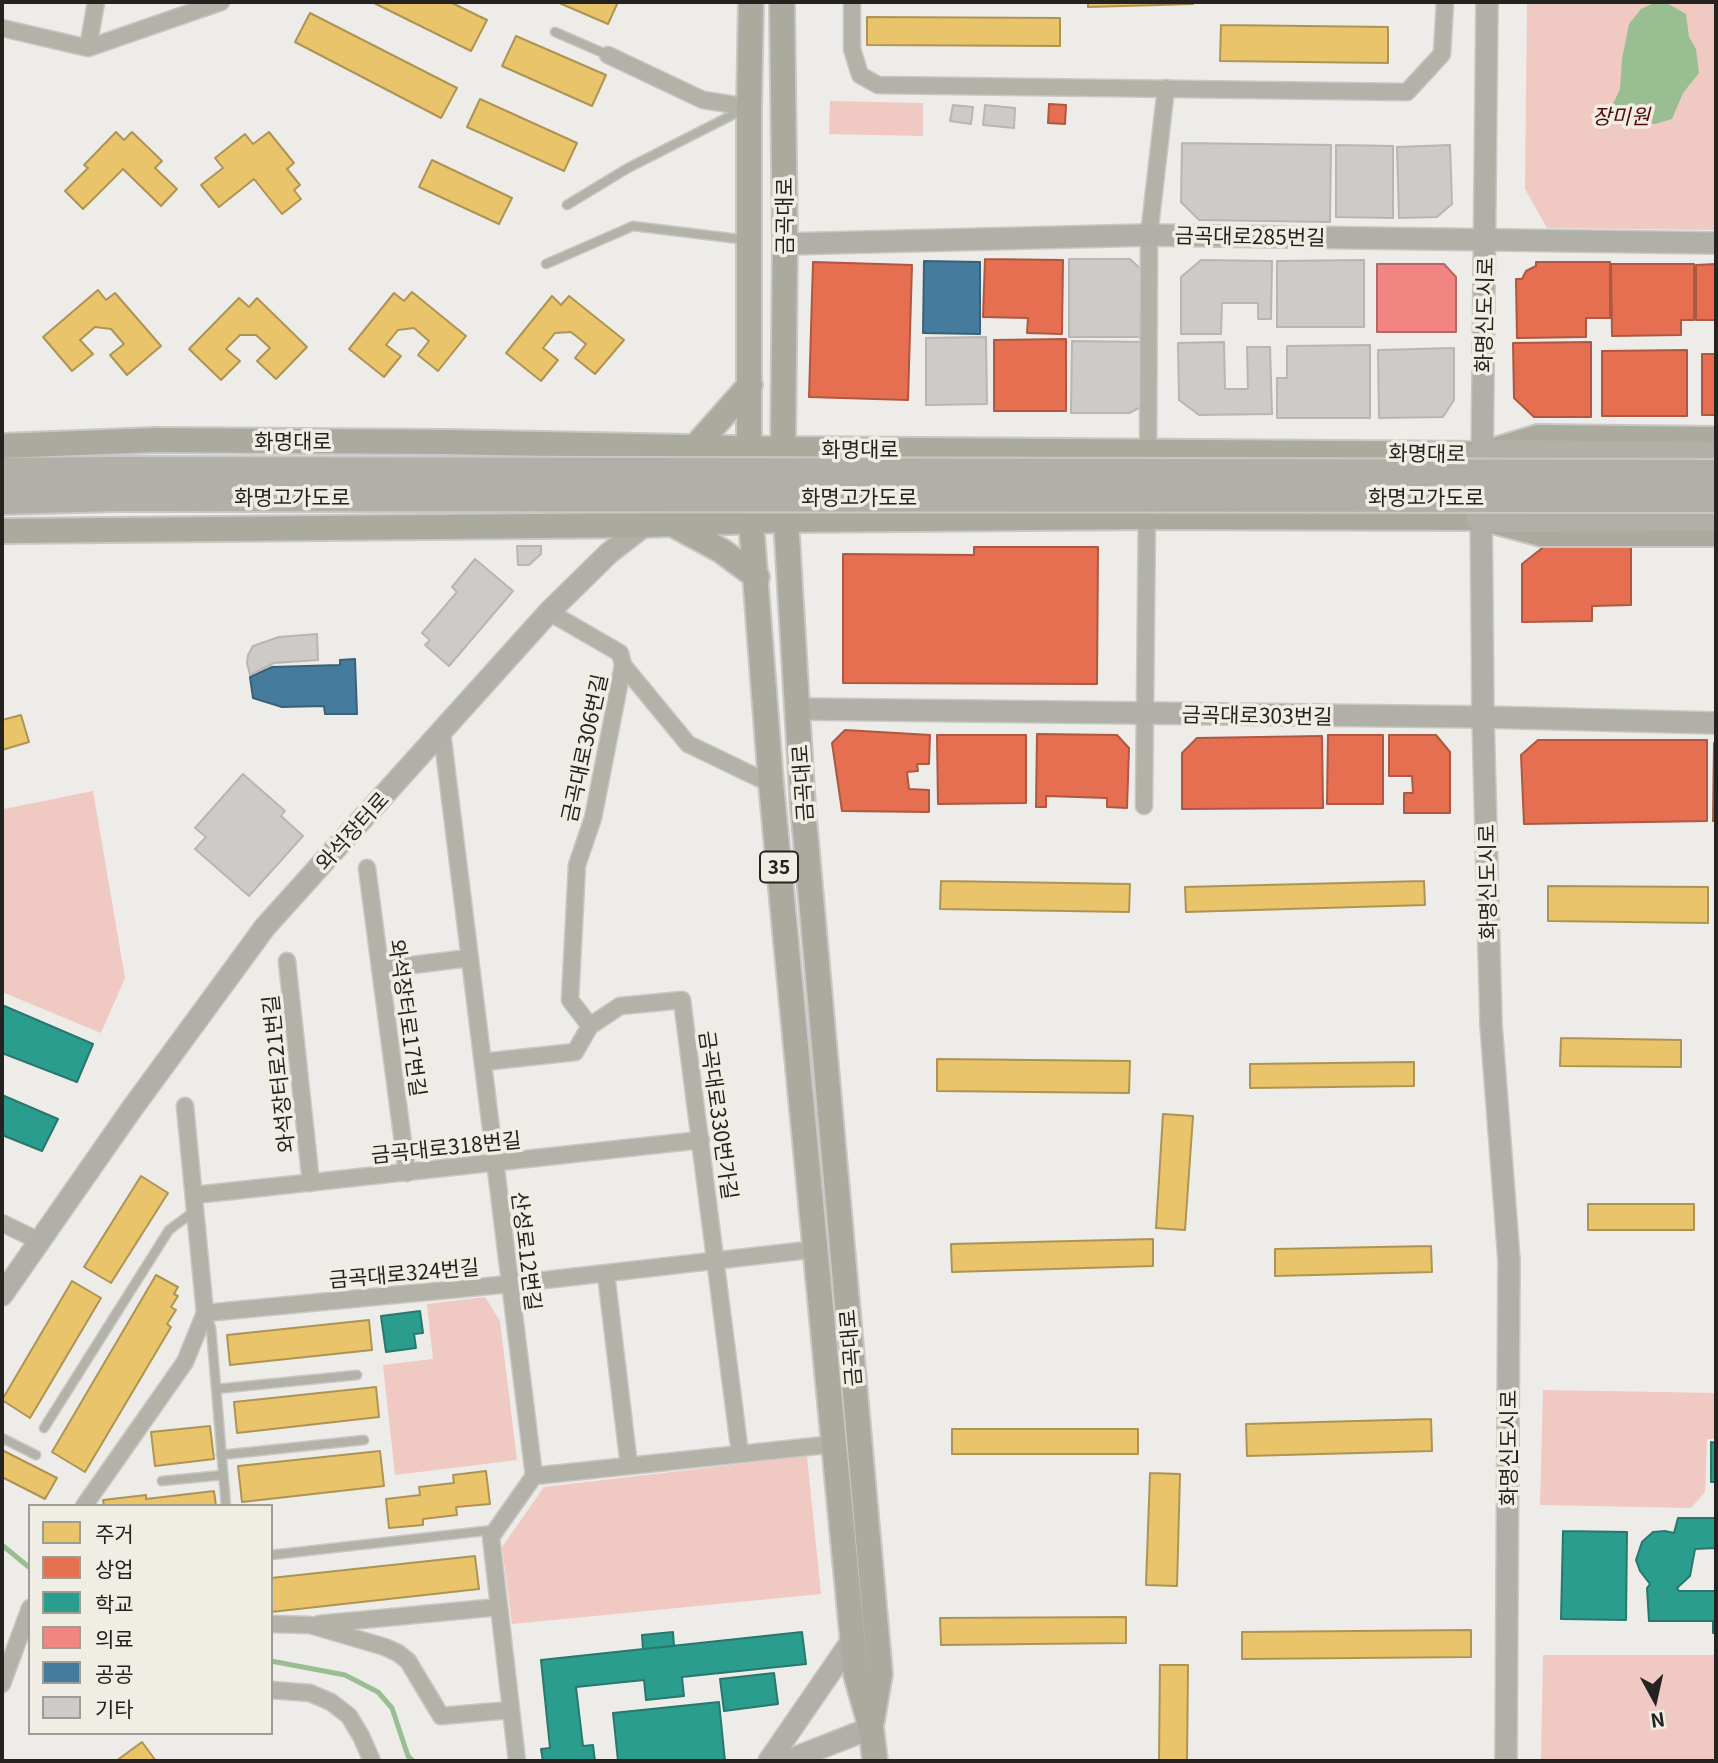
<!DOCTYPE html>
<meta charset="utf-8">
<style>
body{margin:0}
#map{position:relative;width:1718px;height:1763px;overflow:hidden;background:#edece8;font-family:Georgia,"Noto Sans KR",serif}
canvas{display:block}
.frame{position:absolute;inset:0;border:4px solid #242320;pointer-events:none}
.legend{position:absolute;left:28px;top:1504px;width:245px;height:231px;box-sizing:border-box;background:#f0ede5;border:2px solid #9e9c96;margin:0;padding:9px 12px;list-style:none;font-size:21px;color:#242320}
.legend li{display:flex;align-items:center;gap:14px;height:35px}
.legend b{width:35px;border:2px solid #9e9c96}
.north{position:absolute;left:1620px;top:1665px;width:70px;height:70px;-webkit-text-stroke:5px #f0ede5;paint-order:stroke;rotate:172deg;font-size:19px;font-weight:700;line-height:28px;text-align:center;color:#242320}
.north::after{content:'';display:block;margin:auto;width:24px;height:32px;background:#242320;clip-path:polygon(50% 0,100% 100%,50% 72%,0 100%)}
</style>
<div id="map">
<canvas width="1718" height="1763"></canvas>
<div class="frame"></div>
<ul class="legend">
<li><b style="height:19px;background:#e9c46a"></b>주거</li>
<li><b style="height:19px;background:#e76f51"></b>상업</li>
<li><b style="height:19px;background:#2a9d8f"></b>학교</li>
<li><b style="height:19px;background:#f28482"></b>의료</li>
<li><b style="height:19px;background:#457b9d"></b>공공</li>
<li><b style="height:19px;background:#cdcac8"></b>기타</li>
</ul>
<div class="north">N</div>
</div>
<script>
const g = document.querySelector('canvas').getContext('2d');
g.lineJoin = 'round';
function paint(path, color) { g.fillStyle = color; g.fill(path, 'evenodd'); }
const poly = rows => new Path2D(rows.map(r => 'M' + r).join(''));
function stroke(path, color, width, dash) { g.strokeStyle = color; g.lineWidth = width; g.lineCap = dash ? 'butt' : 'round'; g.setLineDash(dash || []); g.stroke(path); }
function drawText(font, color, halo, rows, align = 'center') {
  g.font = font + ' Georgia,"Noto Sans KR",serif'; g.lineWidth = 7; g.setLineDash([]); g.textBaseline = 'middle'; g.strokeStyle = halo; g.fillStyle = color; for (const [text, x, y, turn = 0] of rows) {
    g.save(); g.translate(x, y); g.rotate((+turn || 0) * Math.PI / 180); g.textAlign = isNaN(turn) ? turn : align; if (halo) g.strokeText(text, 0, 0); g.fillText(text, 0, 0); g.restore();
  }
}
paint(poly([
 [1527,2,1716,2,1716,230,1547,228,1525,189],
 [830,101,923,103,923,136,829,134],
 [93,791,125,978,101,1033,2,992,2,813,4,809],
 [485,1297,500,1321,517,1460,395,1475,383,1365,433,1359,427,1304],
 [1543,1390,1716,1393,1716,1439,1707,1439,1705,1492,1691,1508,1540,1505],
 [807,1456,821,1594,512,1624,502,1547,544,1487],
 [1543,1655,1716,1655,1716,1761,1541,1761]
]), '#f0c9c2');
paint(poly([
 [1656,2,1665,2,1686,14,1689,37,1696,49,1699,73,1683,93,1672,119,1655,124,1625,118,1612,106,1620,89,1622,59,1629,24,1641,9]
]), '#99be92');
const homes = poly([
 [372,2,450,2,487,20,471,51,372,2],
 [557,2,618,2,608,24,557,2],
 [1088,2,1193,2,1193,4,1088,7,1088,2],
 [310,13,457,88,441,118,295,42,310,13],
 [867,17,1060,18,1060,46,867,45,867,17],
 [1221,25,1388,27,1388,63,1220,61,1221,25],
 [516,36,606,75,592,106,502,66,516,36],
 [480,99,577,143,564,171,467,127,480,99],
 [116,132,124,140,132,132,162,161,155,168,177,189,161,206,123,169,83,209,65,191,88,168,84,165,116,132],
 [269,132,294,163,287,169,300,185,294,190,301,199,282,214,254,179,219,207,201,185,223,168,215,158,245,134,253,144,269,132],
 [432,160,512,198,499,224,419,187,432,160],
 [98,290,106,300,115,293,161,346,127,375,110,355,124,344,111,329,95,327,80,340,93,354,72,371,43,337,98,290],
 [412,292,466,336,438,371,418,355,429,341,414,328,398,330,386,345,401,356,384,377,349,349,394,293,404,301,412,292],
 [552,296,561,305,569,296,624,340,595,374,575,358,586,344,571,332,555,333,543,348,558,360,541,381,506,353,552,296],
 [239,298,249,307,257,298,307,347,276,379,257,361,270,348,256,335,240,335,226,349,240,361,221,380,189,349,239,298],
 [21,715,29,742,2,750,2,720,21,715],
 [941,881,1130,884,1129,912,940,909,941,881],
 [1424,881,1425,905,1186,912,1185,887,1424,881],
 [1548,886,1708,887,1708,923,1548,921,1548,886],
 [1561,1038,1681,1040,1681,1067,1560,1066,1561,1038],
 [937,1059,1130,1061,1129,1093,937,1091,937,1059],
 [1414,1062,1414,1086,1250,1088,1250,1064,1414,1062],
 [1163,1114,1193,1116,1185,1230,1156,1228,1163,1114],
 [141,1176,168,1193,111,1283,84,1267,141,1176],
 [1588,1204,1694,1204,1694,1230,1588,1230,1588,1204],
 [1153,1239,1153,1266,952,1272,951,1244,1153,1239],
 [1431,1246,1432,1272,1275,1276,1275,1249,1431,1246],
 [156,1275,178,1287,174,1294,178,1296,171,1307,176,1310,167,1324,171,1327,85,1472,52,1452,156,1275],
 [72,1281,101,1298,30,1418,2,1400,72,1281],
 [369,1320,372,1350,230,1365,227,1335,369,1320],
 [376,1387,379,1417,237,1433,234,1402,376,1387],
 [1431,1419,1432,1451,1247,1456,1246,1424,1431,1419],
 [210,1426,214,1459,155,1466,151,1432,210,1426],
 [952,1429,1138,1429,1138,1454,952,1454,952,1429],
 [2,1450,57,1478,45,1499,2,1477,2,1450],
 [380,1451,384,1486,242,1502,238,1466,380,1451],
 [486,1471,490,1504,456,1507,457,1515,423,1519,423,1525,389,1528,386,1499,420,1495,419,1487,454,1483,453,1475,486,1471],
 [1150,1473,1180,1474,1177,1586,1146,1585,1150,1473],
 [214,1491,216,1506,104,1506,103,1500,146,1495,146,1499,214,1491],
 [475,1556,479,1589,271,1612,271,1578,475,1556],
 [1126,1617,1126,1643,941,1645,940,1618,1126,1617],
 [1471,1630,1471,1657,1242,1659,1242,1632,1471,1630],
 [1160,1665,1188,1665,1187,1761,1159,1761,1160,1665],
 [142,1742,156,1761,116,1761,142,1742]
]);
paint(homes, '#e9c46a');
stroke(homes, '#ae9454', 2);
const shops = poly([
 [1049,104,1066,105,1065,124,1048,123,1049,104],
 [985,259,1063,260,1062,334,1027,333,1028,318,983,317,985,259],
 [813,262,912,265,908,400,809,397,813,262],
 [1536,262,1610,262,1610,318,1586,318,1586,337,1517,338,1516,279,1522,279,1526,271,1536,266,1536,262],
 [1611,264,1694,264,1694,320,1681,320,1681,335,1612,336,1611,264],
 [1716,264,1716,320,1696,320,1696,265,1716,264],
 [1066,339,1066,411,994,411,994,340,1066,339],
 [1591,342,1591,417,1534,417,1514,398,1513,343,1591,342],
 [1687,350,1687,416,1602,416,1602,351,1687,350],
 [1702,354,1716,354,1716,415,1702,415,1702,354],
 [1631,544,1631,605,1592,606,1592,621,1522,622,1522,564,1546,545,1631,544],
 [974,547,1098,547,1097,684,843,683,843,554,974,555,974,547],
 [845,730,930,735,929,764,917,764,918,771,907,772,909,789,929,790,929,812,842,811,832,743,845,730],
 [1037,734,1117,735,1129,748,1127,808,1107,807,1107,798,1046,796,1046,807,1036,807,1037,734],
 [937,735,1026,735,1026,803,938,804,937,735],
 [1328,735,1383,735,1383,804,1327,804,1328,735],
 [1389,735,1436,735,1450,752,1450,813,1404,813,1404,793,1413,793,1412,776,1389,776,1389,735],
 [1322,736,1323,808,1182,809,1182,753,1197,738,1322,736],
 [1538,740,1707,740,1707,821,1524,824,1521,755,1538,740],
 [1714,743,1716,743,1716,821,1713,821,1714,743]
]);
paint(shops, '#e76f51');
stroke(shops, '#ac5842', 2);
const schools = poly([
 [2,1005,93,1044,77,1082,2,1053,2,1005],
 [2,1095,58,1119,42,1151,2,1135,2,1095],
 [420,1311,423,1333,414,1334,416,1348,386,1352,381,1316,420,1311],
 [1711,1442,1716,1443,1716,1482,1711,1482,1711,1442],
 [1678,1518,1716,1518,1716,1548,1695,1549,1690,1576,1677,1588,1679,1591,1716,1591,1716,1633,1713,1633,1713,1621,1649,1621,1647,1588,1650,1584,1640,1571,1636,1560,1642,1542,1653,1532,1665,1531,1674,1533,1678,1518],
 [1563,1531,1627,1532,1626,1620,1561,1619,1563,1531],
 [673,1632,674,1646,643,1649,642,1635,673,1632],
 [802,1632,806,1664,682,1677,684,1696,646,1700,644,1680,576,1687,583,1746,593,1745,595,1761,543,1761,541,1749,550,1748,541,1660,802,1632],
 [774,1673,778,1704,724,1711,720,1679,774,1673],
 [719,1702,725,1761,618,1761,613,1713,719,1702]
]);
paint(schools, '#2a9d8f');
stroke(schools, '#28786e', 2);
const health = poly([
 [1377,264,1444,264,1456,277,1456,332,1377,332,1377,264]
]);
paint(health, '#f28482');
stroke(health, '#b46765', 2);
const public = poly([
 [924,261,980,262,980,334,923,333,924,261],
 [355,659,357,714,325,714,324,706,282,707,253,698,250,677,272,667,340,665,340,660,355,659]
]);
paint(public, '#457b9d');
stroke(public, '#3b6178', 2);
stroke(poly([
 [2,1545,30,1568],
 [271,1661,345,1675,378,1692,392,1708,408,1756,413,1761]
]), '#99be92', 5);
const building = poly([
 [953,105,973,107,971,124,950,121,953,105],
 [985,105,1015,108,1014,128,983,125,985,105],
 [1182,143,1331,145,1330,222,1199,220,1181,202,1182,143],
 [1336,145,1393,146,1393,218,1336,217,1336,145],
 [1450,145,1452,204,1437,217,1399,218,1397,147,1450,145],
 [1069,259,1130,259,1147,275,1147,337,1069,337,1069,259],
 [1201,260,1272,261,1271,319,1258,319,1258,303,1222,303,1221,334,1181,334,1181,277,1201,260],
 [1364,260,1364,327,1277,327,1277,261,1364,260],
 [986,337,987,404,926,405,926,338,986,337],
 [1072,341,1144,342,1143,406,1129,413,1071,413,1072,341],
 [1224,342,1225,389,1248,389,1247,347,1270,347,1272,414,1199,415,1179,400,1178,343,1224,342],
 [1370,345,1370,418,1277,418,1277,378,1287,378,1287,346,1370,345],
 [1454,348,1454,400,1443,417,1379,418,1378,350,1454,348],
 [517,546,541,546,541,554,529,565,518,565,517,546],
 [475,559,513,591,449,666,425,645,430,640,422,633,457,592,452,587,475,559],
 [317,634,318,660,274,663,250,675,247,663,248,655,253,646,279,637,317,634],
 [243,774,285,811,281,816,303,836,249,896,195,849,206,837,195,828,243,774]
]);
paint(building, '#cdcac8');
stroke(building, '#b7b6b3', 2);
const lane = poly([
 [555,32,608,55],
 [567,205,628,168,746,108],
 [546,264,633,226,747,240],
 [206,1314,211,1328,226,1506],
 [216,1389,357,1375],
 [44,1428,169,1230,196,1210],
 [2,1438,36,1455],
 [221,1455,364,1440],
 [162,1481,223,1475],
 [271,1555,493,1530]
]);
const street = poly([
 [852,2,852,49,860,75,878,85,1407,92,1442,54,1445,2],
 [2,28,88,48,221,2],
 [88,48,96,2],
 [608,55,703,100,749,107],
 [1148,459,1149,235,1166,88],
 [549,612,620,653,623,665],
 [442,733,534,1476,491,1537,517,1761],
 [1144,806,1147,510],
 [367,868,407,1173],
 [287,961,311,1183],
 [380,969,469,958],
 [590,1026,570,1000,577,865,593,818,623,665,688,744,771,784],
 [483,1062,575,1052,590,1026,620,1006,682,1000,740,1454],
 [195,1195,701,1140],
 [2,1223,39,1241],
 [606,1274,629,1466],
 [205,1313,510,1284,817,1249],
 [534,1476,835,1444],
 [84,1506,185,1362,205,1313,185,1106],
 [271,1624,310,1625,385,1647,398,1653,408,1661,441,1716,510,1710],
 [319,1624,499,1607],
 [2,1684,30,1608],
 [271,1690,310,1693,331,1702,349,1716,361,1736,372,1761]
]);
const secondary = poly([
 [785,244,1149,235,1716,243],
 [1482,469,1487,2],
 [1481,504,1483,717,1491,1025,1509,1260,1506,1761],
 [798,709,1483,717,1716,723],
 [2,1295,131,1110,265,927,549,612,609,553,649,522],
 [769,1761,853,1639],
 [787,1761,871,1728]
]);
const primary = poly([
 [751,2,749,107,749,467,751,521,771,784,856,1675,871,1728,875,1761],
 [782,2,785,244,783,449,786,520,803,808,880,1674,872,1720],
 [2,446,155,440,446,442,783,449,1482,454,1538,437,1716,439],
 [695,447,750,385],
 [672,524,722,551,757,577],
 [2,531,643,525,786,520,1147,517,1481,518,1541,534,1716,534]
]);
const highway = poly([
 [1482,454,1716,456],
 [2,472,113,471],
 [2,500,117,497],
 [1481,518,1716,517]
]);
stroke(lane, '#c8c7c5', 11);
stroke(street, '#c8c7c5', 19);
stroke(secondary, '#c8c7c5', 24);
stroke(primary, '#c8c7c5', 28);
stroke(highway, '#c8c7c5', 32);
stroke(lane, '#b2b2a9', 8);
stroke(street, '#b2b2a9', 16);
stroke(secondary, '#b1b0a8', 21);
stroke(primary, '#aaaa9f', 24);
stroke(highway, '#b1b0a8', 28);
const highwayBridge = poly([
 [113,471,1716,474],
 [117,497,1716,498]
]);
stroke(highwayBridge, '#c8c7c5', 32, []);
stroke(highwayBridge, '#b1b0a8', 28);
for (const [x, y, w] of [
 [779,867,38]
]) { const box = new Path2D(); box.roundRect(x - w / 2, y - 15.5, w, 31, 5); g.fillStyle = '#f0ede5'; g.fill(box); stroke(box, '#242320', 2); }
drawText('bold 19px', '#242320', null, [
 ["35",779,867]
]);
drawText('italic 21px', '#550a08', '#f0ede5', [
 ["장미원",1621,116]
]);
drawText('21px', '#242320', '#f0ede5', [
 ["금곡대로",784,216,-90],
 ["금곡대로285번길",1250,236,1],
 ["화명신도시로",1484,315,-89],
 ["화명대로",293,441],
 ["화명대로",860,449],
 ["화명대로",1427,453,1],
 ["화명고가도로",292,497],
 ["화명고가도로",859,497],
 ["화명고가도로",1426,497],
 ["금곡대로303번길",1257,715,1],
 ["금곡대로306번길",584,748,-78],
 ["금곡대로",802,783,-94],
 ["와석장터로",352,831,-48],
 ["화명신도시로",1487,882,-91],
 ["와석장터로17번길",408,1018,82],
 ["와석장터로21번길",278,1074,-96],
 ["금곡대로330번가길",719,1115,82],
 ["금곡대로318번길",446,1147,-6],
 ["산성로12번길",527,1251,83],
 ["금곡대로324번길",404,1273,-5],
 ["금곡대로",850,1348,-95],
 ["화명신도시로",1508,1448,-90]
]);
</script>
